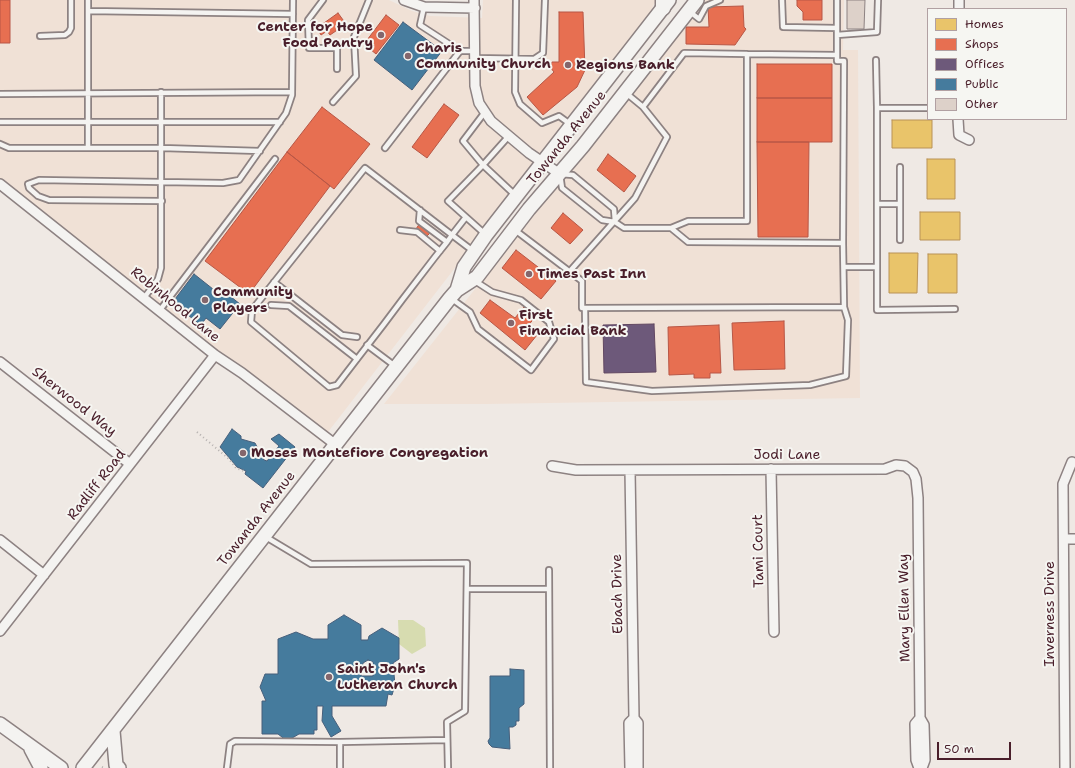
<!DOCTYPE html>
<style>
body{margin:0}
#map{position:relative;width:1075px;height:768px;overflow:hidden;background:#efe9e4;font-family:"Shantell Sans",sans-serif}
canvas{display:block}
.legend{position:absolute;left:927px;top:8px;width:140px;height:112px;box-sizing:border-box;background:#f6f6f2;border:1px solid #b1a0a2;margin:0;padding:5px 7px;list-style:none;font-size:12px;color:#4a1f2b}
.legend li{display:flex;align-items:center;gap:8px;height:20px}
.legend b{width:20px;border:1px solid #b1a0a2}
.scale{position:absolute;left:937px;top:742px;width:74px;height:18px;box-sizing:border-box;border:2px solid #4a1f2b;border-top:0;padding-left:5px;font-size:12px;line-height:14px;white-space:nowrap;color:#4a1f2b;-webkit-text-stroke:3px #f6f6f2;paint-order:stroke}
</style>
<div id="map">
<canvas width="1075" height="768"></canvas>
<ul class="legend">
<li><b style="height:11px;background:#e9c46a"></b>Homes</li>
<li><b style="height:11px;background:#e76f51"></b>Shops</li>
<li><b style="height:11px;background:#6d597a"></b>Offices</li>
<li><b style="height:11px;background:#457b9d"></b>Public</li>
<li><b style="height:11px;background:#ddd1c9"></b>Other</li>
</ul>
<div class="scale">50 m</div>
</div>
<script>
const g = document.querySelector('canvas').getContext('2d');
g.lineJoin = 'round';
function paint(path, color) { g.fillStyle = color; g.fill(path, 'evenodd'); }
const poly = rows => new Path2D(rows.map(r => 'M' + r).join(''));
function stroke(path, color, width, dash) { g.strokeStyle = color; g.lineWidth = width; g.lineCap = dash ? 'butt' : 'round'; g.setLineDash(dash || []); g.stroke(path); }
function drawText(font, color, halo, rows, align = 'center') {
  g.font = font + ' "Shantell Sans",sans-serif'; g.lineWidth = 4; g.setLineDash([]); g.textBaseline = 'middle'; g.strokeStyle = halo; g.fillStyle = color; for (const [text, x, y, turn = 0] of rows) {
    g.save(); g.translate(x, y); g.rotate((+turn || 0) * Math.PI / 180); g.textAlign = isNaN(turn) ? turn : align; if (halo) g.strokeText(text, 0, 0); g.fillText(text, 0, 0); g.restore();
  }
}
paint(poly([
 [0,0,389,0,412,11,430,16,482,18,483,0,656,0,646,21,321,441,0,191],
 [704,0,844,0,843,50,858,50,860,398,486,404,384,404]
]), '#f0e1d6');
paint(poly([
 [398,620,413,620,425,628,426,646,412,654,399,644]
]), '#d7dcb0');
const homes = poly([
 [892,120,932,120,932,148,892,148,892,120],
 [927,159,955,159,955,199,927,199,927,159],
 [920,212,960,212,960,240,920,240,920,212],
 [889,253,918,253,917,293,889,293,889,253],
 [928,254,957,254,957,293,928,293,928,254]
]);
paint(homes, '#e9c46a');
stroke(homes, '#b99257', 1);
const shops = poly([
 [0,0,10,0,10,43,0,43,0,0],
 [797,0,822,0,822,20,803,20,803,12,797,6,797,0],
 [743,6,744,27,746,29,735,45,686,44,686,27,709,27,708,7,743,6],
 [559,12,583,12,585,70,577,87,543,115,527,97,554,72,550,67,552,62,559,62,559,12],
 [338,13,346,24,330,35,327,31,321,35,317,28,338,13],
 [386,15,399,25,376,54,364,44,386,15],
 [757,64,832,64,832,98,757,98,757,64],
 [757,98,832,98,832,142,757,142,757,98],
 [444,104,459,115,427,158,412,147,444,104],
 [322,107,370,144,334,189,287,152,322,107],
 [757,142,809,142,808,237,758,237,757,142],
 [287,152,330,186,249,294,205,261,287,152],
 [608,154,636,176,624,192,597,170,608,154],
 [563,213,583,230,570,244,551,228,563,213],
 [420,223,431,232,426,237,416,229,420,223],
 [516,250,556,281,541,299,502,268,516,250],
 [490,300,515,318,524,307,536,316,527,327,537,335,525,350,480,313,490,300],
 [784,321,785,369,734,370,732,323,784,321],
 [719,325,721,373,710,373,710,378,694,378,694,374,669,375,668,327,719,325]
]);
paint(shops, '#e76f51');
stroke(shops, '#b85746', 1);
const offices = poly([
 [654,324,656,372,604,373,603,325,654,324]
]);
paint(offices, '#6d597a');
stroke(offices, '#624862', 1);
const public = poly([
 [403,22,442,51,412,90,374,60,403,22],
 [194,274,223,297,226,293,240,304,220,329,206,318,201,325,172,303,194,274],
 [232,429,241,436,241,439,255,443,264,460,267,461,279,446,271,439,279,434,295,447,263,488,245,474,246,471,237,467,220,447,232,429],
 [344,615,361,625,361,640,368,640,369,636,382,628,399,638,399,659,393,663,395,685,392,695,388,694,386,706,332,706,332,716,341,731,331,737,322,721,323,706,317,706,317,730,314,730,314,734,299,734,287,741,278,734,262,734,262,701,266,701,260,687,265,674,278,674,278,639,296,632,313,639,328,639,328,625,344,615],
 [368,660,373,662,373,676,361,676,363,663,368,660],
 [510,669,524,670,524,704,519,708,519,721,516,721,516,725,513,727,509,727,510,749,492,747,489,744,488,741,490,738,490,676,510,676,510,669]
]);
paint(public, '#457b9d');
stroke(public, '#465f7b', 1);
const building = poly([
 [847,0,865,0,864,29,847,29,847,0]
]);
paint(building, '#ddd1c9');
stroke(building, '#8d8282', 1);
const service = poly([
 [323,0,308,20,309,48,337,48,337,69],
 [516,0,515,92,520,104,542,123,559,116,570,124],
 [782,0,783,27,837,28],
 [837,0,837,61,844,61,843,243],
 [424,7,420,25,460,51,474,51],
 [88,11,293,14],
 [689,11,699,19,706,6,720,0],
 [837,35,877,32,878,0],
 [40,36,65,35,69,32,71,28,71,0],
 [474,58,534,59,543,53,545,0],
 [876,60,877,108],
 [626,93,643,107,684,53,747,54],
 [0,94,292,92],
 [333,102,356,76,354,37,369,0],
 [928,108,877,108,877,310,955,309],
 [485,112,463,141,483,165,508,137],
 [0,122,280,122],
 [0,144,9,148,162,148,260,151],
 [88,148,88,0],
 [385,148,460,51],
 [162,201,49,200,38,196,29,188,28,184,39,180,223,183,239,180,286,113,292,95,293,0],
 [877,204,900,204,900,167],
 [420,210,419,221,447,242],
 [466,217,452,235,447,242,435,257,402,300,384,324,357,359,337,385,329,387,251,322,252,310,365,168,452,235,473,251],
 [671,228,688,221,747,221,747,54,837,55],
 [400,230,417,232,440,251],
 [515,230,582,281,582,308,844,307,843,243,688,242,671,228,624,228,615,222,602,220,562,188,560,174,573,175,614,209,615,222],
 [485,234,448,201,483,165,515,195],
 [900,240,900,204],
 [844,267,877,267],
 [570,271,635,198,667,137,643,107],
 [274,282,342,335,357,337],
 [144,298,158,279,161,268,161,92],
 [452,299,470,312,478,329,531,370,554,339,549,322,521,300,492,292,475,281],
 [271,305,289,306,357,359],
 [585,308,586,382,652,391,810,385,846,376,848,320,844,307],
 [160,310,275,159],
 [367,345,395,366],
 [266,537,311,564,467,563,465,711,447,722,448,768],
 [549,570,550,768],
 [467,589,549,589],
 [340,742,340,768],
 [227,768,230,744,235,741,340,742,447,740]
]);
const minor = poly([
 [404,0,424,7,475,8],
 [474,0,475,86,479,103,491,121,529,153,560,174],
 [959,9,959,0],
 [958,119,959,135,969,140],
 [0,184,215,355,242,373,336,445],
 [0,362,130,464],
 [552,466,576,470,885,469,896,465,905,466,913,472,916,479,918,498,920,718,924,725,925,760,922,768],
 [771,469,774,632],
 [630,470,634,718],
 [1064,539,1075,539],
 [0,540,44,575],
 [0,631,215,355],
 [630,768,629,723,634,718,638,723,638,768],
 [919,768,916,760,915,724,920,718],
 [1065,768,1063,484,1072,462]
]);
const secondary = poly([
 [457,290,477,277,529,209,583,146,697,0],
 [0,724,61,768],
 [113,731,116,765,119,768],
 [31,749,41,768],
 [83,768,450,298,457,290,464,267,486,235,669,0]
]);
const primary = poly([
 [663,8,663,0]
]);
stroke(service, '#8d8282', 8);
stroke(minor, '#8d8282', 12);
stroke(secondary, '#8d8282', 16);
stroke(primary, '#8d8282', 17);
stroke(poly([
 [197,432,229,459,236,468,244,471],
 [102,767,104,768]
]), '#b5b0af', 2, [1, 3]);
stroke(service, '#f4f3f1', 4.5);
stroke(minor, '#f4f3f1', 9);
stroke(secondary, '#f4f3f1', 13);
stroke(primary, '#f4f3f1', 14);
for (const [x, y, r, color] of [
 [381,35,4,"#84666c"],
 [408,56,4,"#84666c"],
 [568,65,4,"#84666c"],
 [529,274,4,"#84666c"],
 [205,300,4,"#84666c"],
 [511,323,4,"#84666c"],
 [243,453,4,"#84666c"],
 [329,677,4,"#84666c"]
]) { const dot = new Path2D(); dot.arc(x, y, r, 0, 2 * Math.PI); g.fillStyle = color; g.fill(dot); stroke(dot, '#f6f6f2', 1.5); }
drawText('bold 14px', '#4a1f2b', '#f6f6f2', [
 ["Center for Hope",373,27,"right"],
 ["Food Pantry",373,43,"right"],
 ["Charis",416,48],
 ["Community Church",416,64],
 ["Regions Bank",576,65],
 ["Times Past Inn",537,274],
 ["Community",213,292],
 ["Players",213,308],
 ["First",519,315],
 ["Financial Bank",519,331],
 ["Moses Montefiore Congregation",251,453],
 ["Saint John's",337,669],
 ["Lutheran Church",337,685]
], 'left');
drawText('14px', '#4a1f2b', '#f6f6f2', [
 ["Towanda Avenue",567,138,-51],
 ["Robinhood Lane",175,305,39],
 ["Sherwood Way",74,402,38],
 ["Jodi Lane",787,455],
 ["Radliff Road",97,485,-52],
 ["Towanda Avenue",257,519,-52],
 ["Tami Court",759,551,-91],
 ["Ebach Drive",618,594,-91],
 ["Mary Ellen Way",905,608,-91],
 ["Inverness Drive",1050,614,-90]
]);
</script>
